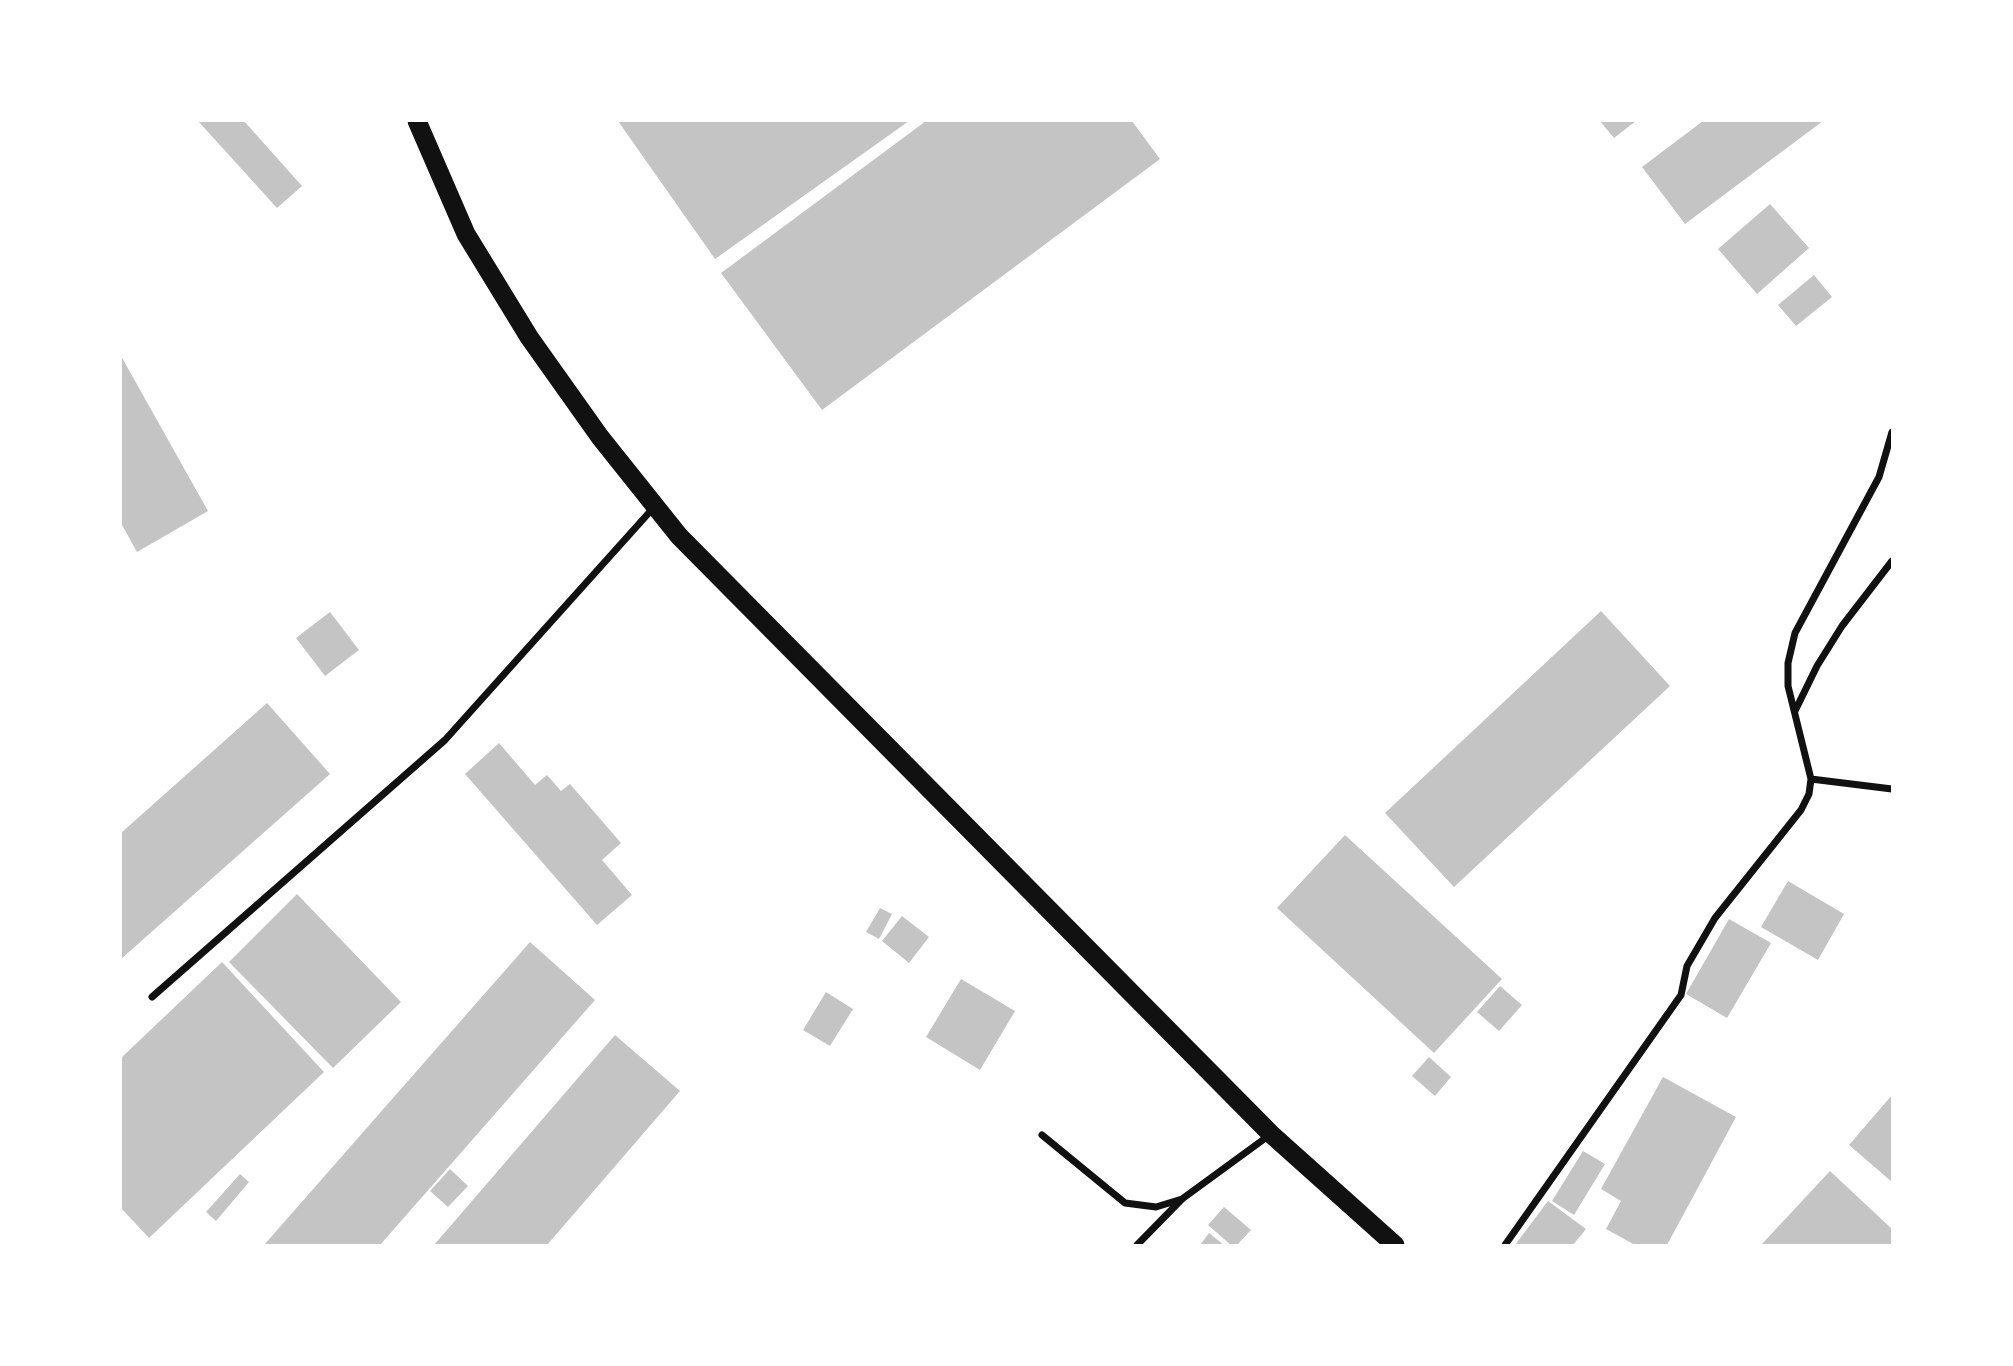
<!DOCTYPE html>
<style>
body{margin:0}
#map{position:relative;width:2013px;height:1366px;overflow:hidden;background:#fff;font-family:Inter,sans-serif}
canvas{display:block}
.frame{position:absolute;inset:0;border:122px solid #fff;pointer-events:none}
</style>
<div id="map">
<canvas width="2013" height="1366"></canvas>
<div class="frame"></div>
</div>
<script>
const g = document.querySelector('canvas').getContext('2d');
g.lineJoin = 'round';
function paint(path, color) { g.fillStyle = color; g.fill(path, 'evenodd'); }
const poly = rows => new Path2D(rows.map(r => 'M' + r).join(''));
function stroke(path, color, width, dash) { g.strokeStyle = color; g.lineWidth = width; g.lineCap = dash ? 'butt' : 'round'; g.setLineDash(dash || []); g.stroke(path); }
paint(poly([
 [198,121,244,121,302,186,277,208],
 [618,121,909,121,715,259],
 [926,121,1132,121,1160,159,822,410,721,273],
 [1600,121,1636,121,1614,138],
 [1703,121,1823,121,1685,224,1642,167],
 [1770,204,1809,248,1757,294,1718,249],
 [1814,275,1832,297,1796,326,1778,305],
 [121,356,208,511,137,552,121,523],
 [1601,611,1670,686,1454,887,1385,813],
 [330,612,359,650,325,676,296,638],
 [267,703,330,774,121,959,121,833],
 [499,743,535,785,547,775,561,791,570,784,621,843,602,860,632,895,597,925,465,774],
 [1345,835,1502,979,1434,1053,1277,908],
 [1788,881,1844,914,1818,960,1761,927],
 [297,894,401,1002,333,1068,229,962],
 [880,908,892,914,879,939,866,932],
 [902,916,929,937,909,963,882,941],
 [1729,919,1771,943,1727,1018,1686,994],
 [530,942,595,1000,380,1245,264,1245],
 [222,962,324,1072,149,1238,121,1208,121,1058],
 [961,979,1015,1011,980,1070,926,1037],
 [1500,986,1522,1005,1499,1031,1477,1012],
 [826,992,853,1009,830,1046,803,1030],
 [615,1035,680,1091,547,1245,434,1245],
 [1429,1057,1451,1077,1435,1096,1412,1076],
 [1663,1077,1736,1117,1667,1245,1635,1245,1606,1229,1621,1201,1601,1189],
 [1892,1095,1892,1182,1849,1145],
 [1583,1151,1605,1164,1574,1215,1552,1201],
 [450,1169,468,1186,448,1207,430,1191],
 [1830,1171,1892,1229,1892,1245,1761,1245],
 [240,1174,249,1182,216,1221,206,1212],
 [1548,1201,1586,1229,1573,1245,1515,1245],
 [1224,1207,1251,1230,1237,1245,1231,1245,1208,1225],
 [1209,1233,1224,1245,1200,1245]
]), '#c4c4c4');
stroke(poly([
 [1795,711,1817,666,1842,626,1892,561],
 [1811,779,1892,789],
 [152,997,445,740,655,506],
 [1042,1135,1125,1203,1156,1207,1182,1199],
 [1137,1245,1182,1199,1271,1134],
 [1505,1245,1681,995,1687,966,1715,918,1801,810,1809,794,1811,779,1788,686,1788,663,1795,633,1879,477,1892,432]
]), '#111', 7);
stroke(poly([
 [417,121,466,234,529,337,600,437,679,536,1271,1134,1395,1245]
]), '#111', 19);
</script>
